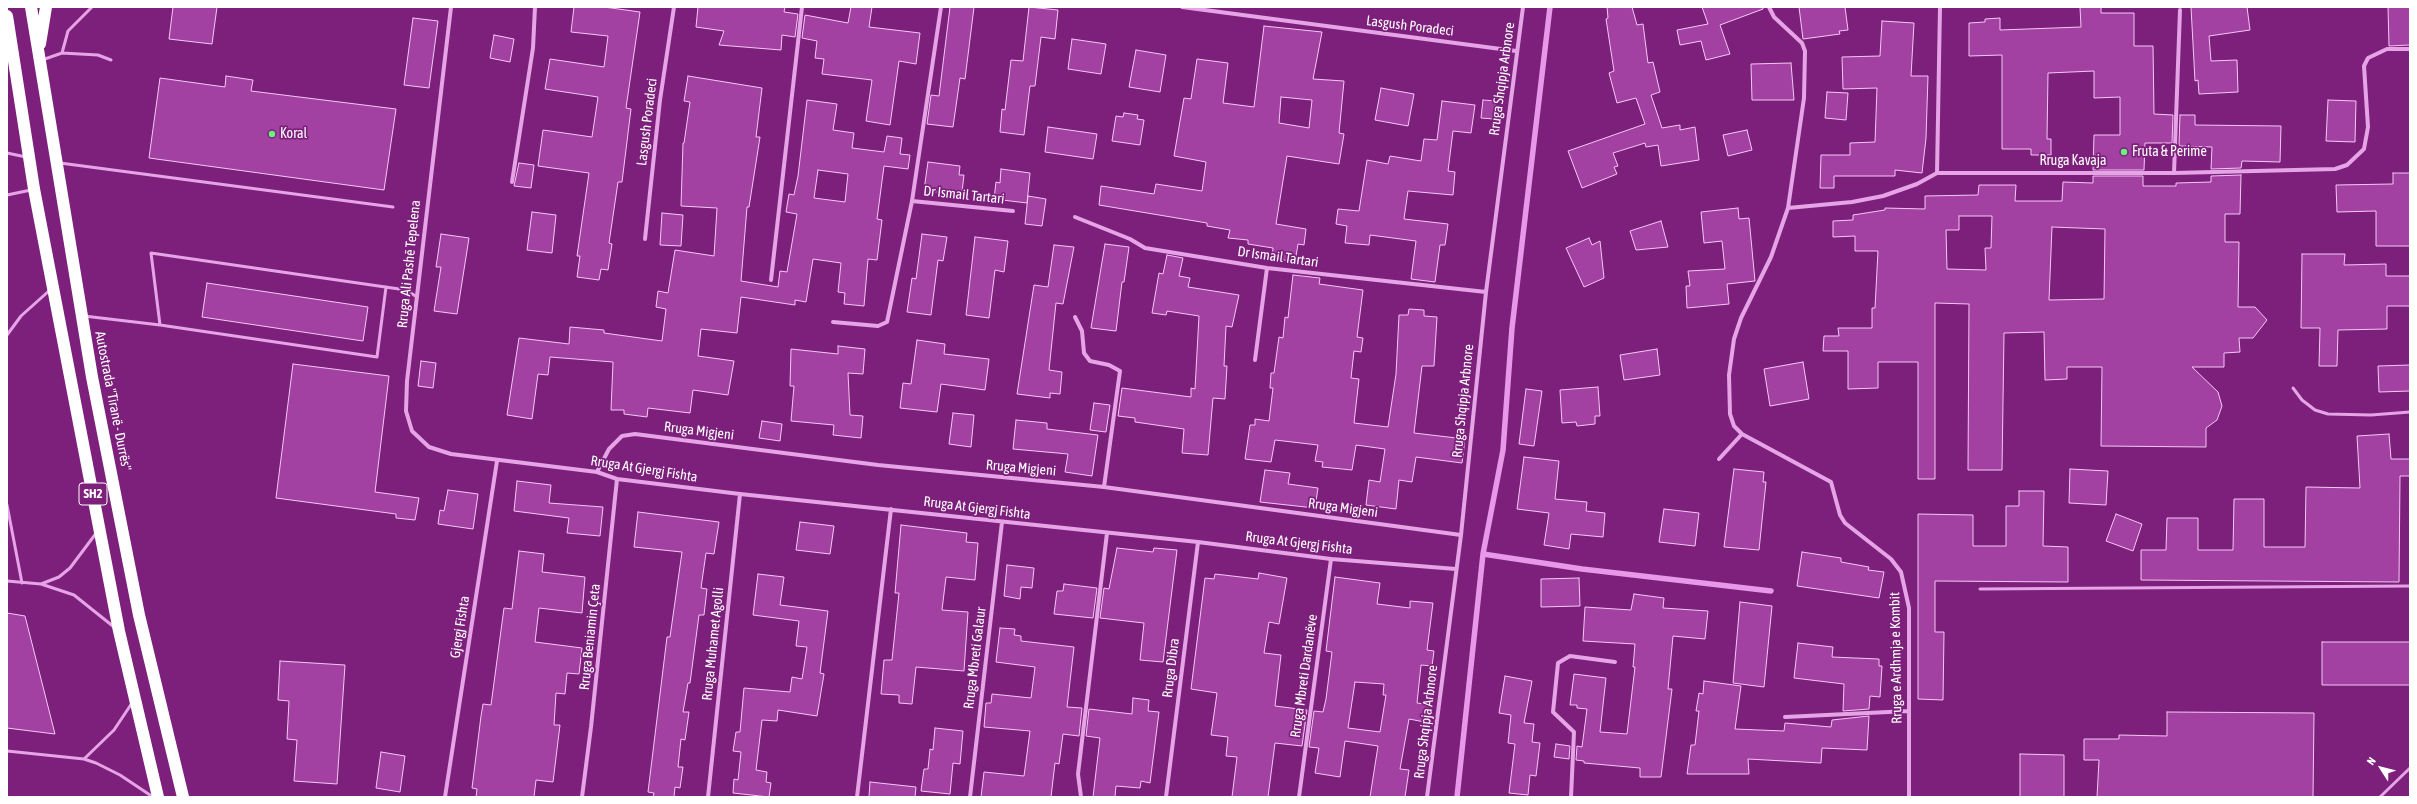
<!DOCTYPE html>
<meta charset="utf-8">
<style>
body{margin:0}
#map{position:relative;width:2417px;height:804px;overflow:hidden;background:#7d207c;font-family:"Asap Condensed",sans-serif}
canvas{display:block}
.frame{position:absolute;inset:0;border:8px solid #fff;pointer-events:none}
.north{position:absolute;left:2361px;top:748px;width:40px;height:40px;-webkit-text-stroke:3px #7d207c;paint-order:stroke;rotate:306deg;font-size:11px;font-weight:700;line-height:16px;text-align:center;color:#fff}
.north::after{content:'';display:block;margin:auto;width:14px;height:18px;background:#fff;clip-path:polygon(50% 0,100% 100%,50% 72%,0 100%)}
</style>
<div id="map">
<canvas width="2417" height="804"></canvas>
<div class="frame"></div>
<div class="north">N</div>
</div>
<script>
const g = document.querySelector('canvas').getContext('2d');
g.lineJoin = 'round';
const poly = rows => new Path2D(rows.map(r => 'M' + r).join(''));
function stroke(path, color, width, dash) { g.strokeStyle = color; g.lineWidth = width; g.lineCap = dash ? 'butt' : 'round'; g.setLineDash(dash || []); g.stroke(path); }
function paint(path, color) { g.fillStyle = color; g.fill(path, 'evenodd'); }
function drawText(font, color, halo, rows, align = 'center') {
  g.font = font + ' "Asap Condensed",sans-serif'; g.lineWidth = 3.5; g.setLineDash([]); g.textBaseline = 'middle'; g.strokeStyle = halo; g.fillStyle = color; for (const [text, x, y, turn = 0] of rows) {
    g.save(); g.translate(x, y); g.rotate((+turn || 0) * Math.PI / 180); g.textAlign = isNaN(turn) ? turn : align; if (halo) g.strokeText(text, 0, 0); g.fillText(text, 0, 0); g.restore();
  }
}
stroke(poly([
 [1483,554,1582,569,1771,591],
 [1457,797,1483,554,1503,450,1512,328,1550,7]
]), '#e798e8', 5.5);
const building = poly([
 [173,7,217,7,212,44,169,39,173,7],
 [574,7,604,7,640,12,626,108,631,109,622,182,618,182,609,243,612,244,608,270,601,269,599,280,577,277,580,256,577,256,589,173,538,166,543,130,592,137,598,97,545,89,550,59,604,67,608,36,571,32,574,7],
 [698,7,785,7,784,12,798,14,795,37,782,35,781,50,719,45,724,31,696,27,698,7],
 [851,7,872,7,869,27,920,33,916,64,899,61,890,125,866,121,872,80,822,74,824,59,815,58,817,41,802,38,805,15,848,23,851,7],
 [950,7,974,7,965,79,960,78,953,127,927,124,931,95,939,96,950,7],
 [1029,7,1058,10,1055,39,1041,37,1035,86,1030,86,1024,135,1000,132,1002,109,1005,110,1011,60,1023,61,1029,7],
 [1607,7,1632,7,1637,25,1643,24,1648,63,1653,62,1660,92,1651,95,1662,128,1680,125,1680,130,1695,127,1699,160,1661,166,1658,145,1646,147,1645,143,1613,153,1618,166,1614,167,1617,174,1582,188,1568,151,1645,124,1636,98,1617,103,1609,73,1614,71,1606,19,1608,18,1607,7],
 [1702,7,1763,7,1763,9,1720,25,1730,54,1706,60,1701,41,1680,45,1677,30,1708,24,1702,7],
 [1799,7,1845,7,1848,30,1839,31,1840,34,1803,39,1799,7],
 [2080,7,2101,7,2101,13,2134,13,2134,46,2153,46,2154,114,2173,115,2172,143,2145,143,2144,170,2093,170,2094,135,2120,135,2120,97,2094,98,2094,71,2048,73,2047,139,2051,139,2051,155,2031,155,2031,149,2002,149,2002,55,1969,56,1969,23,1985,22,1985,19,2000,18,2000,30,2081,27,2080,7],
 [2191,7,2247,7,2250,30,2209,36,2211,61,2237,60,2238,92,2199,94,2198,80,2195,81,2191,7],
 [2388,7,2410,7,2410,45,2389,46,2388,7],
 [413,18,438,21,429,88,404,85,413,18],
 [1882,21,1914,23,1911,76,1928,76,1926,138,1922,173,1895,170,1895,176,1834,176,1834,188,1820,188,1821,155,1850,155,1850,143,1875,142,1877,88,1843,89,1842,57,1880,56,1882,21],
 [1264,26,1322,32,1313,79,1344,81,1339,133,1344,134,1339,164,1287,156,1276,224,1306,229,1304,245,1298,244,1295,262,1272,258,1273,248,1248,244,1248,240,1228,238,1230,230,1207,226,1207,223,1099,205,1101,186,1154,194,1156,184,1202,191,1206,162,1174,156,1184,98,1191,99,1197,59,1228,63,1223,103,1254,107,1264,26],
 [1281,97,1312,100,1309,128,1279,123,1281,97],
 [494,35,514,39,510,62,490,58,494,35],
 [1072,39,1106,44,1101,74,1068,69,1072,39],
 [1136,50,1166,55,1160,92,1129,87,1136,50],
 [1791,63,1794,100,1752,100,1751,64,1791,63],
 [226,76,253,80,251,91,396,109,384,190,149,158,160,78,225,87,226,76],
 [688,76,762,88,756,137,760,137,749,207,747,207,741,281,778,287,780,271,787,272,797,214,786,212,789,194,794,195,798,176,807,100,837,104,833,130,854,133,852,148,884,152,887,136,902,138,900,154,910,155,908,169,884,166,877,219,882,220,877,260,868,259,864,306,844,304,845,293,838,292,841,263,813,259,806,302,795,300,795,305,741,297,737,333,701,329,698,356,734,361,728,395,693,390,690,413,648,408,647,417,624,414,624,410,611,410,613,362,550,357,548,375,538,374,532,419,507,415,519,338,569,344,570,327,604,330,604,333,662,341,666,309,656,307,658,291,668,293,675,250,714,256,717,208,681,206,683,143,684,143,690,102,684,101,688,76],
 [818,170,848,174,845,202,814,198,818,170],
 [1381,88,1414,94,1408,126,1375,120,1381,88],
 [1827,92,1848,93,1846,120,1825,118,1827,92],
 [1483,100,1496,101,1494,119,1481,118,1483,100],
 [2328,100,2356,101,2355,142,2326,141,2328,100],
 [1442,101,1475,105,1471,133,1453,131,1448,171,1455,172,1453,195,1408,191,1404,219,1448,224,1445,245,1440,245,1435,282,1411,279,1416,241,1370,235,1369,245,1345,243,1347,226,1336,224,1338,209,1359,211,1367,160,1388,164,1390,156,1421,161,1424,139,1437,140,1442,101],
 [1124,113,1138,115,1137,119,1144,120,1140,145,1112,141,1116,116,1123,117,1124,113],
 [2180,115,2195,115,2195,125,2281,126,2280,162,2242,161,2241,168,2211,169,2212,147,2180,146,2179,144,2180,115],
 [1048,127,1097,134,1093,159,1045,152,1048,127],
 [1747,130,1752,150,1728,156,1723,135,1747,130],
 [928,162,960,166,959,175,964,175,962,192,952,190,951,194,924,190,928,162],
 [519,163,534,165,531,188,514,186,519,163],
 [1001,169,1030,173,1027,203,994,199,996,182,1000,183,1001,169],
 [2393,173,2410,173,2410,246,2376,246,2376,211,2337,212,2336,185,2393,184,2393,173],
 [2241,175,2240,214,2225,214,2225,242,2239,242,2238,307,2255,307,2267,320,2253,338,2239,338,2240,352,2224,353,2224,367,2192,367,2218,392,2222,406,2217,420,2206,428,2206,447,2101,446,2102,367,2067,367,2067,379,2045,380,2044,332,2004,333,2002,470,1968,470,1969,304,1935,303,1935,479,1918,479,1918,362,1878,362,1878,388,1848,389,1848,351,1823,351,1824,336,1839,336,1838,328,1872,328,1872,308,1875,308,1878,251,1855,251,1855,236,1833,237,1833,221,1853,220,1853,215,1885,210,1885,208,1925,209,1925,196,1978,195,1979,185,2016,185,2015,201,2062,201,2063,182,2093,183,2093,176,2143,176,2143,186,2176,186,2176,183,2211,182,2211,176,2241,175],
 [1959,216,1992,216,1991,248,1985,248,1986,270,1947,269,1946,230,1959,230,1959,216],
 [2052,227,2105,229,2104,299,2049,300,2052,227],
 [1028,196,1046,199,1042,226,1025,224,1028,196],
 [1738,208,1739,219,1749,218,1755,281,1727,284,1729,304,1687,308,1686,286,1690,286,1688,271,1725,269,1722,241,1704,243,1701,212,1738,208],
 [532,212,556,215,552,253,527,250,532,212],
 [662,213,683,215,681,246,660,245,662,213],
 [1661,221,1668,247,1636,250,1630,231,1661,221],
 [441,234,469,238,457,314,434,311,441,267,436,267,441,234],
 [922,234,947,237,943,261,938,260,931,315,907,312,912,278,916,279,922,234],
 [975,237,1008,241,1004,272,995,270,989,318,966,315,975,237],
 [1589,238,1592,245,1600,241,1604,278,1584,287,1566,248,1589,238],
 [1105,244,1129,247,1124,282,1122,282,1116,331,1091,328,1105,244],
 [1054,245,1074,247,1063,304,1056,303,1049,370,1062,372,1060,394,1050,393,1050,398,1017,394,1034,285,1048,287,1054,245],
 [2302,254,2345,254,2344,265,2386,264,2386,276,2410,276,2410,306,2387,306,2387,329,2338,330,2337,366,2319,366,2320,328,2301,328,2302,254],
 [1167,255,1183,258,1179,276,1190,278,1188,287,1239,295,1232,327,1226,326,1224,366,1227,366,1225,399,1213,398,1208,455,1182,453,1184,429,1135,422,1135,418,1118,416,1122,388,1191,397,1191,388,1195,389,1199,316,1167,311,1166,315,1152,313,1159,273,1163,274,1167,255],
 [1293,275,1320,278,1319,284,1363,290,1357,337,1363,338,1361,352,1354,351,1351,378,1359,379,1354,423,1388,427,1396,374,1399,315,1408,315,1409,309,1424,310,1424,316,1437,317,1434,366,1422,366,1414,433,1465,439,1462,463,1416,457,1412,482,1399,480,1396,509,1366,505,1369,480,1380,482,1385,449,1356,445,1352,470,1322,467,1323,462,1315,461,1318,445,1275,440,1271,462,1245,459,1250,425,1255,425,1255,419,1269,421,1273,388,1270,388,1271,373,1274,373,1279,337,1283,338,1285,317,1288,318,1293,275],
 [207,283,368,307,363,341,202,317,207,283],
 [917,340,945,344,944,354,989,359,985,390,941,384,937,412,900,408,903,383,911,384,917,340],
 [838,346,865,349,863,374,848,373,850,415,863,416,861,438,833,435,834,425,791,421,794,386,790,386,791,349,838,354,838,346],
 [1657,349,1660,375,1624,380,1620,355,1657,349],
 [421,361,436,363,433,388,418,386,421,361],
 [1803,362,1809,399,1770,406,1764,369,1803,362],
 [293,364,389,376,375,492,419,498,415,520,396,518,396,514,276,498,293,364],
 [2410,365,2410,391,2379,392,2378,366,2410,365],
 [1598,387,1600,416,1595,416,1595,424,1577,426,1576,422,1562,423,1560,390,1598,387],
 [1526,389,1542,391,1534,446,1519,444,1526,389],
 [1094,403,1110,405,1106,432,1090,430,1094,403],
 [953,413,974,415,971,447,949,444,953,413],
 [1016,420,1047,423,1047,429,1098,435,1092,476,1065,472,1068,454,1013,449,1016,420],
 [762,421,782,424,780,441,759,438,762,421],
 [2389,434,2391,459,2410,459,2410,476,2400,476,2399,582,2141,580,2141,550,2166,550,2167,518,2198,518,2198,550,2233,550,2234,499,2264,499,2264,547,2305,547,2306,487,2360,488,2357,436,2389,434],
 [1524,457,1559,461,1555,499,1587,502,1586,511,1605,513,1603,537,1571,534,1569,549,1544,545,1549,513,1517,509,1524,457],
 [1734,469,1764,472,1763,482,1766,482,1759,550,1724,547,1734,469],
 [2070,469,2108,471,2106,505,2069,503,2070,469],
 [1265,470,1290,473,1288,484,1318,488,1315,508,1260,502,1265,470],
 [517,481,551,485,549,503,603,507,600,536,567,533,569,518,514,511,517,481],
 [448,490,478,494,473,529,438,524,440,510,444,511,448,490],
 [2019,491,2044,491,2043,546,2068,547,2068,582,1935,581,1935,632,1944,632,1943,700,1918,699,1918,514,1973,515,1973,546,2006,546,2006,506,2019,506,2019,491],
 [1664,509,1699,513,1695,546,1659,542,1664,509],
 [638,512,719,522,714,554,706,553,701,588,707,589,704,615,699,615,690,683,688,683,683,712,689,712,685,740,681,739,678,767,683,767,680,788,675,787,674,797,653,797,654,793,648,792,667,637,670,637,682,552,634,547,638,512],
 [2116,514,2142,524,2133,551,2106,541,2116,514],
 [800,522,834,526,830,554,796,550,800,522],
 [901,525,967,533,966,542,978,543,975,580,946,577,942,610,968,612,964,671,916,667,912,704,899,703,899,695,881,694,884,660,892,660,899,593,895,593,901,525],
 [1117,548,1153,552,1154,548,1177,550,1163,662,1140,660,1144,623,1100,618,1104,588,1109,589,1117,548],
 [519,551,544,554,542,572,585,577,582,613,539,608,535,642,582,648,579,674,567,673,565,694,556,693,554,725,560,725,553,782,536,780,534,797,476,797,477,789,472,788,481,716,483,704,491,705,504,608,512,609,519,551],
 [1802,552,1841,558,1841,562,1869,567,1868,570,1884,572,1879,598,1797,586,1802,552],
 [1007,565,1034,568,1032,588,1021,587,1020,599,1004,596,1007,565],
 [1259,573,1287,578,1279,624,1269,622,1264,653,1281,655,1275,706,1307,710,1302,746,1275,743,1268,797,1232,797,1237,757,1226,756,1228,737,1211,735,1217,693,1191,689,1205,578,1214,579,1215,574,1258,579,1259,573],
 [758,574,784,577,780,605,828,611,820,673,824,674,817,716,778,710,777,721,762,720,756,770,767,772,766,782,771,783,769,797,733,793,734,779,738,780,741,752,733,751,736,732,740,732,744,688,790,692,792,677,802,679,807,647,796,646,799,621,753,615,758,574],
 [1335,577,1380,583,1377,604,1410,608,1410,601,1433,603,1427,650,1434,651,1432,666,1421,665,1417,703,1432,705,1430,723,1409,719,1400,769,1409,770,1405,797,1370,797,1378,746,1345,741,1340,777,1315,773,1319,748,1309,747,1314,711,1323,712,1326,699,1332,652,1326,651,1335,577],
 [1355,682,1384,684,1383,695,1386,695,1380,732,1348,728,1355,682],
 [1579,578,1580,606,1541,607,1541,579,1579,578],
 [1064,584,1097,588,1093,618,1054,614,1057,591,1063,591,1064,584],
 [1634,594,1664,598,1663,608,1708,611,1705,639,1673,636,1668,689,1672,689,1661,777,1640,777,1640,768,1584,763,1584,761,1576,760,1577,746,1582,747,1587,709,1577,708,1577,705,1570,705,1574,674,1606,678,1600,732,1627,734,1635,667,1633,667,1635,644,1583,641,1585,607,1631,610,1634,594],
 [1740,602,1772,606,1764,687,1733,683,1740,602],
 [7,613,25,616,55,734,7,728,7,613],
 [1000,628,1015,629,1014,635,1021,636,1021,641,1074,647,1067,707,1082,708,1079,736,1063,734,1059,764,1055,763,1051,797,981,797,984,772,1024,776,1030,731,984,727,986,703,991,703,992,694,1031,698,1035,667,996,662,1000,628],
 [2322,642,2410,642,2410,685,2322,685,2322,642],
 [1798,643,1833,647,1832,657,1879,659,1879,666,1882,666,1880,697,1870,696,1869,709,1843,711,1844,684,1794,678,1798,643],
 [280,661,345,665,337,784,294,781,297,740,287,739,289,701,278,700,280,661],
 [1505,676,1532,681,1524,723,1534,724,1532,742,1540,743,1536,776,1530,775,1528,795,1509,793,1515,744,1508,743,1511,715,1499,713,1505,676],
 [1704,681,1741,686,1735,729,1784,731,1785,723,1831,727,1832,720,1869,716,1867,750,1822,748,1821,763,1748,759,1749,774,1687,774,1691,745,1695,745,1699,711,1696,711,1699,693,1703,694,1704,681],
 [1133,698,1149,700,1148,711,1159,712,1150,783,1141,781,1140,788,1116,786,1115,797,1093,797,1100,738,1086,736,1089,709,1132,714,1133,698],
 [2167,712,2314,713,2313,797,2097,797,2099,760,2084,760,2084,739,2119,739,2119,735,2167,736,2167,712],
 [935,728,963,731,960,764,953,763,950,794,921,791,924,769,928,769,930,749,933,750,935,728],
 [1556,744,1570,746,1569,759,1554,757,1556,744],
 [381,752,405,756,400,792,376,788,381,752],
 [2020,754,2064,755,2064,797,2020,797,2020,754],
 [870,782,916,787,915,797,869,797,870,782]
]);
paint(building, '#a341a3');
stroke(building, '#f5c7f5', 1);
stroke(poly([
 [62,53,98,55,111,60],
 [42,60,62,53,68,31,92,7],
 [7,153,26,157],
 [60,163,393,207],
 [7,195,31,190],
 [84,316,160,325,151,253,406,290,417,297],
 [160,325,377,357,386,287],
 [7,335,21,316,50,290],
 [2293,388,2302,400,2315,410,2328,414,2371,415,2410,412],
 [7,505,22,583],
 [7,581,41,584,74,595,114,627],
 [41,584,59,577,70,568,97,532],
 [1980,589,2410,586],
 [7,751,84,759,96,763,120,775,153,797],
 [84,759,114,730,132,703],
 [2380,797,2410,768]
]), '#e6a4e7', 3);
stroke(poly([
 [451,7,407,381,406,411,412,431,429,447,451,454,597,472,617,479,740,494,1198,542,1331,559,1456,569],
 [1182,7,1516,51],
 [1769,7,1774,17,1802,43,1805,51,1804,98,1788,208,1771,257,1741,318,1734,339,1729,375,1730,414,1734,426,1742,434,1831,482,1840,515,1845,523,1891,559,1901,572,1909,608,1909,797],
 [1937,173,1940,7],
 [2174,173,2180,10],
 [512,182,533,48,535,7],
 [912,201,1013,211],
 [1788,208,1852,202,1883,196,1917,184,1937,173,2174,173,2335,169,2347,165,2364,149,2368,127,2364,66,2368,58,2387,49,2410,49],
 [1075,217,1130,239,1145,248,1267,268,1486,292],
 [645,239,660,100,674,7],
 [771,280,802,7],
 [1075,317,1082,331,1084,353,1090,361,1109,365,1120,371,1104,487],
 [833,322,878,326,887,322,912,201,941,7],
 [1255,360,1267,268],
 [1719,459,1742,434],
 [597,472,609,449,622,436,635,434,878,465,1104,487,1461,535],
 [1785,717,1909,711],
 [445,797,497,461],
 [582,797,591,727,617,479],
 [708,797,740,494],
 [857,797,891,509],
 [970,797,1002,522],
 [1081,797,1078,774,1107,533],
 [1166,797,1198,542],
 [1299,797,1331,559],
 [1427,797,1461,535,1486,292,1523,7],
 [1571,797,1574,732,1553,712,1558,663,1570,656,1615,662]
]), '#e6a4e7', 4);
stroke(poly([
 [31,7,92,377,139,615,183,797],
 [7,16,34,189,119,631,158,797],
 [40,44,46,7]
]), '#fff', 12);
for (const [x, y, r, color] of [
 [272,134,4,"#65f47c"],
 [2124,152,4,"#65f47c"]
]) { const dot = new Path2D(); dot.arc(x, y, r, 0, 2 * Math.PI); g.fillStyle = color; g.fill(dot); stroke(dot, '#7d207c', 1.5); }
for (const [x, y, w] of [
 [93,494,28]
]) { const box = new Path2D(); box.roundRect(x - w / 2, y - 11, w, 22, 3); g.fillStyle = '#7d207c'; g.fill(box); stroke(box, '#fff', 1); }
drawText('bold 13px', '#fff', null, [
 ["SH2",93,494]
]);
drawText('14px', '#fff', '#7d207c', [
 ["Lasgush Poradeci",1410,26,7],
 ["Rruga Shqipja Arbnore",1502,79,-82],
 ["Lasgush Poradeci",647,122,-83],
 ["Rruga Kavaja",2073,161],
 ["Dr Ismail Tartari",964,195,6],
 ["Dr Ismail Tartari",1278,257,8],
 ["Rruga Ali Pashë Tepelena",409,264,-84],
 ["Autostrada \"Tiranë - Durrës\"",113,401,79],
 ["Rruga Shqipja Arbnore",1463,401,-84],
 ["Rruga Migjeni",699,431,7],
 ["Rruga Migjeni",1021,468,5],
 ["Rruga At Gjergj Fishta",644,469,9],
 ["Rruga At Gjergj Fishta",977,508,7],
 ["Rruga Migjeni",1343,508,8],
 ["Rruga At Gjergj Fishta",1299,543,7],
 ["Gjergj Fishta",460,627,-81],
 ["Rruga Beniamin Çeta",590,637,-84],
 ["Rruga Muhamet Agolli",713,644,-84],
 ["Rruga Mbreti Galaur",975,658,-83],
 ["Rruga e Ardhmja e Kombit",1896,658,-91],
 ["Rruga Dibra",1171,668,-83],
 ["Rruga Mbreti Dardanëve",1304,676,-82],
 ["Rruga Shqipja Arbnore",1426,722,-83]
]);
drawText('14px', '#fff', '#7d207c', [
 ["Koral",280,134],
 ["Fruta & Perime",2132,152]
], 'left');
</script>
